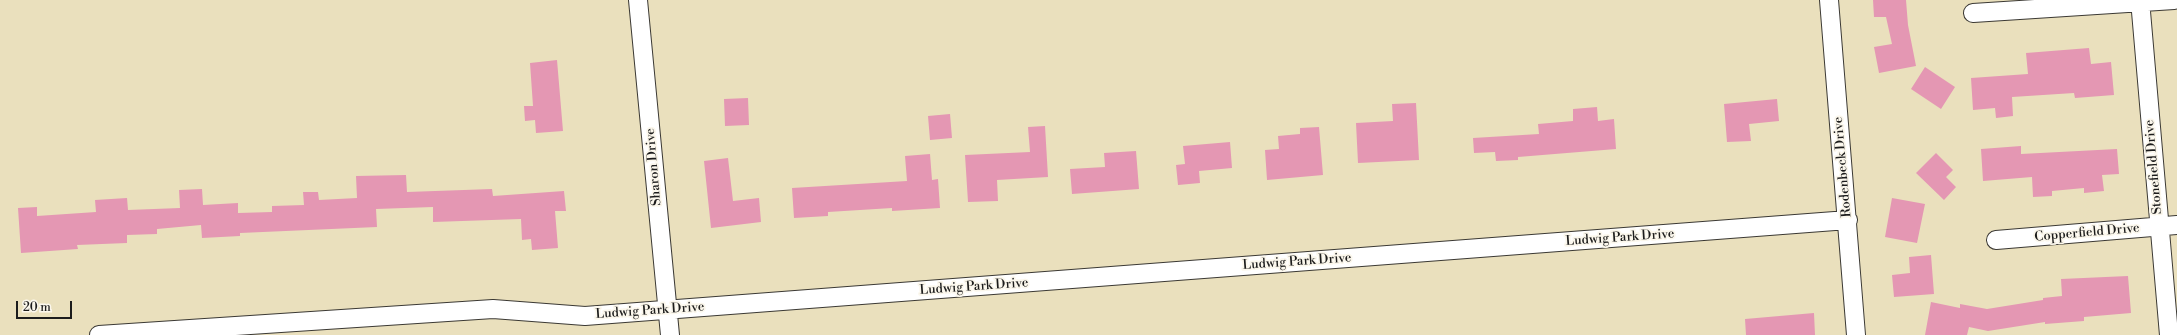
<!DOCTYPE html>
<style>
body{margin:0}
#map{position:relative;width:2177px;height:335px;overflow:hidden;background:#eae0bd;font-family:"Libre Bodoni",serif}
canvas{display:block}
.scale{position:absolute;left:16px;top:301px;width:56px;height:18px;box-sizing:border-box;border:2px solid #1c1c1c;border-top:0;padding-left:5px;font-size:12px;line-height:14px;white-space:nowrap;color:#1c1c1c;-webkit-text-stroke:3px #fbf7ec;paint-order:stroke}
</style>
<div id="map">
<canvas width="2177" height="335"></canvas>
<div class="scale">20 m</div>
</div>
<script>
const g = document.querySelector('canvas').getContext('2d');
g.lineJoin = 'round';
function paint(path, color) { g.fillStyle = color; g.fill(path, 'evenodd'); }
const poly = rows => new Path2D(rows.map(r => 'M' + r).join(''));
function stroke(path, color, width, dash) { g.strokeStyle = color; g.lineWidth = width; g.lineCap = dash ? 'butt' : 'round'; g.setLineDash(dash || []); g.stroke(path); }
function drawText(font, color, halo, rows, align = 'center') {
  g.font = font + ' "Libre Bodoni",serif'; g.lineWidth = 3.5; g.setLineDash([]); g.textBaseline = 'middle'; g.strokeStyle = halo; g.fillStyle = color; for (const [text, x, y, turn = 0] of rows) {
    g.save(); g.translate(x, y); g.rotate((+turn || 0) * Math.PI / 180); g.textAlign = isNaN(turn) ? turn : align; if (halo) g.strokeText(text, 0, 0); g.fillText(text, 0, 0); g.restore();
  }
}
paint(poly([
 [1873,0,1906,0,1908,25,1916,66,1879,73,1874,47,1892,44,1886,17,1874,17],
 [2089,48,2091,64,2111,62,2114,95,2075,98,2074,93,2012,97,2013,116,1996,118,1995,108,1973,110,1971,78,2028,74,2026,53],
 [557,60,563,131,536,133,535,120,525,121,524,106,533,106,530,63],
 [1925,67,1955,87,1941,109,1911,89],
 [748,98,749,125,725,126,724,99],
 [1777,99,1779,121,1749,124,1751,141,1727,142,1724,104],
 [1416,103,1419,160,1358,163,1356,123,1393,121,1392,104],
 [1597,107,1598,121,1614,119,1616,149,1518,157,1518,160,1496,161,1495,152,1474,153,1473,138,1539,134,1538,124,1573,121,1573,109],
 [950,114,952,138,930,140,928,116],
 [1045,126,1048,177,997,180,998,201,968,202,965,155,1030,152,1028,127],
 [1319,127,1323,175,1267,180,1265,150,1279,149,1278,136,1300,134,1300,128],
 [1230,142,1232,168,1199,171,1200,183,1178,185,1176,165,1185,164,1183,146],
 [2021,146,2021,154,2117,149,2119,174,2102,175,2104,191,2084,193,2084,188,2052,191,2052,196,2033,197,2032,177,1983,181,1981,149],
 [1136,151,1139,189,1072,194,1070,169,1105,167,1104,153],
 [1936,153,1953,170,1946,177,1956,187,1944,200,1916,173],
 [930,154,932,180,938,179,940,208,892,211,892,208,828,212,828,216,794,218,792,188,907,181,905,156],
 [728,158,733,201,759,198,761,222,711,228,704,161],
 [406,175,407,192,492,189,493,196,564,191,566,211,555,211,558,248,532,250,531,239,522,240,521,219,433,222,433,207,376,209,377,227,240,233,240,236,202,238,201,225,157,229,157,234,127,235,127,243,77,245,78,249,21,253,18,208,37,207,37,216,96,212,95,200,127,198,128,210,180,208,179,190,202,189,203,205,238,203,238,213,272,212,272,206,304,205,303,192,318,192,319,200,357,198,356,176],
 [1892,198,1925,204,1917,243,1885,237],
 [1931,255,1934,294,1894,297,1892,275,1910,273,1909,257],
 [2128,276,2131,313,2084,317,2084,321,2045,324,2045,322,1988,331,1969,327,1967,335,1925,335,1931,302,1960,308,1960,304,1987,309,2043,300,2043,298,2062,296,2061,279],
 [1814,313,1815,335,1746,335,1745,319]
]), '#e497b3');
const street = poly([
 [638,0,670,335],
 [1829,0,1856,335],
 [2140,0,2169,335],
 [1973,13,2174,0],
 [1996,240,2177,225],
 [99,335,493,309,585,316,1848,220]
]);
stroke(street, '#3b3934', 20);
stroke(street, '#fff', 18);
drawText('13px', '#1c1c1c', '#fbf7ec', [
 ["Sharon Drive",654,167,-95],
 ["Rodenbeck Drive",1843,167,-95],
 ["Stonefield Drive",2154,167,-95],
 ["Copperfield Drive",2087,233,-5],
 ["Ludwig Park Drive",1620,238,-4],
 ["Ludwig Park Drive",1297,262,-4],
 ["Ludwig Park Drive",974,287,-4],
 ["Ludwig Park Drive",650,311,-4]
]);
</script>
